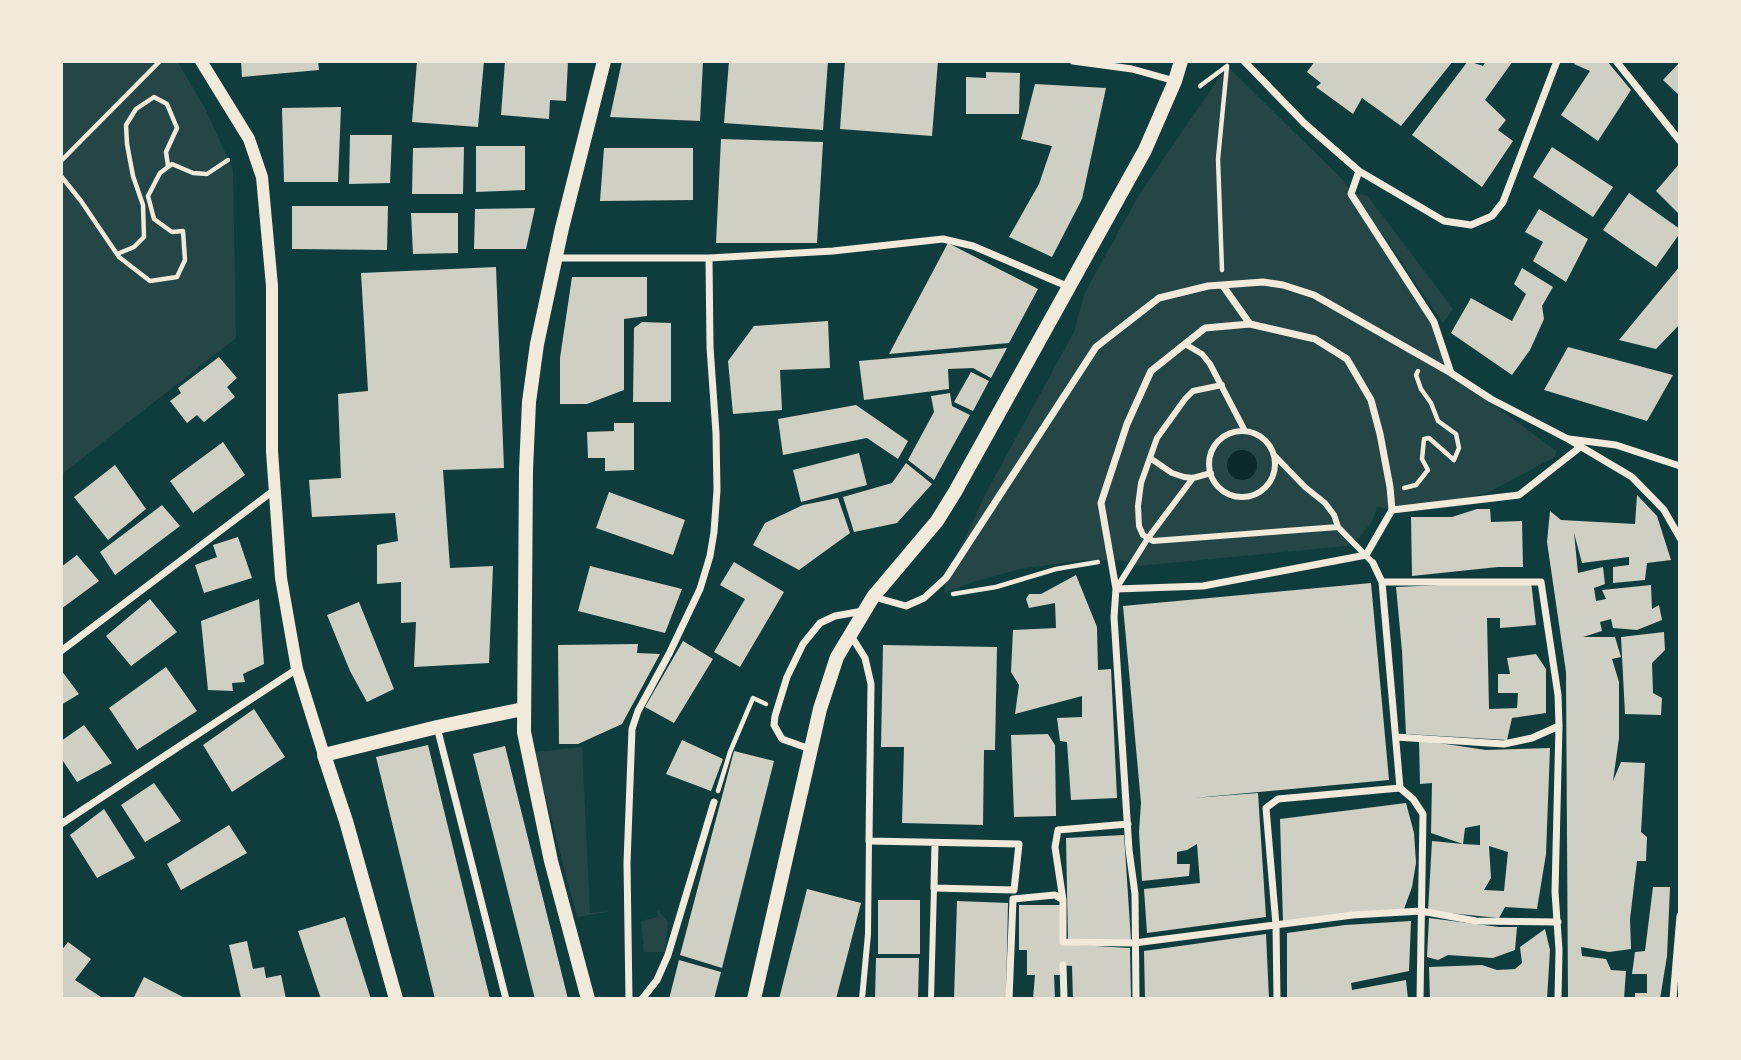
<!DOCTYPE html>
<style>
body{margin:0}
#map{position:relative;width:1741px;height:1060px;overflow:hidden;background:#0f3d3e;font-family:"DM Sans",sans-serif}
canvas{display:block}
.frame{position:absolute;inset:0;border:63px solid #f1e9da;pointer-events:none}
</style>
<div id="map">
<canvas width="1741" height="1060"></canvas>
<div class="frame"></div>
</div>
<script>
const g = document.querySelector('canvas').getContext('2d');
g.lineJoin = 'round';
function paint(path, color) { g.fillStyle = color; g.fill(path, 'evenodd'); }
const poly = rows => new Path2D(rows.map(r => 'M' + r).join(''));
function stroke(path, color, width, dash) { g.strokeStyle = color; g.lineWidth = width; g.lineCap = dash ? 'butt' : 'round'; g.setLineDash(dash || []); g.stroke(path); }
paint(poly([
 [61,61,177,61,205,108,233,170,236,338,61,475],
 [1227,66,1343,180,1428,312,1451,373,1556,451,1555,457,1489,492,1440,506,1400,511,1377,507,1373,520,1360,537,1346,546,1138,566,1120,560,1083,560,1020,569,973,582,944,593,946,578,988,489,1074,332,1084,295,1089,285,1139,195],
 [1355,194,1367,195,1453,309,1443,323],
 [582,747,590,913,612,911,577,917,539,771,536,752],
 [658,910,668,922,665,952,644,952,641,921,658,917]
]), '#244646');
paint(poly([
 '1227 465a15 15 0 1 1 30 0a15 15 0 1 1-30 0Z'
]), '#0a2a2b');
paint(poly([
 [241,61,318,61,319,70,242,77],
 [417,61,484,61,478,127,412,122],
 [505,61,568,61,566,101,550,100,549,119,501,115],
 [622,61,703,61,700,121,610,117],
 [729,61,828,61,823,130,724,123],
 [845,61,938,61,932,136,840,129],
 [1315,61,1453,61,1401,126,1362,98,1353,114,1316,87,1321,83,1307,72],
 [1468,61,1483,66,1486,61,1513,61,1485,100,1506,120,1498,130,1513,141,1482,187,1412,135],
 [1576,61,1607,61,1631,90,1598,141,1561,115,1590,71,1574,64],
 [1680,62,1680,96,1663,80],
 [986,72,1020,73,1019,114,966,114,966,77,986,78],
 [1035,84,1106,88,1082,199,1052,257,1009,237,1039,184,1052,146,1021,139],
 [341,107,338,182,284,182,282,108],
 [350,135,392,135,390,183,349,184],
 [721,139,823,142,817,243,716,243],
 [476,146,525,146,525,190,476,192],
 [464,147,463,194,412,194,413,148],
 [1552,147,1613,187,1593,217,1533,177],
 [604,148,693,148,693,200,600,201],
 [1680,163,1680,215,1656,191],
 [1629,193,1680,229,1680,233,1656,267,1603,230],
 [292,206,388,206,387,250,292,249],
 [535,208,526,249,474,249,475,209],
 [1539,209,1588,239,1566,282,1533,261,1543,242,1525,232],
 [411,213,458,213,458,253,413,254],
 [948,243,1038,289,1009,343,889,354],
 [1680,266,1680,324,1656,349,1619,340],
 [496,267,504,468,443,470,450,568,493,566,489,663,414,667,416,622,401,623,401,582,377,584,377,545,398,541,395,513,312,517,309,480,341,478,338,394,368,391,361,273],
 [1522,268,1553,287,1542,306,1544,319,1530,350,1512,375,1451,333,1471,298,1512,321,1526,294,1514,284],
 [572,277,647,277,647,316,624,319,624,390,587,404,560,404,560,358],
 [828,321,830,368,780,370,782,410,733,414,728,361,754,326],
 [642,322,671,323,671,402,633,402,634,328],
 [1568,347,1673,375,1647,421,1544,390],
 [1007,348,991,378,973,368,948,369,949,389,864,400,859,361],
 [219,357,237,378,227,387,235,397,204,422,197,415,187,423,170,401,181,393,178,388],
 [971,372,989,381,973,411,954,402],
 [950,393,952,406,970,415,934,480,908,460,934,412,931,396],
 [856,405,908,441,898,459,867,438,783,455,778,419],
 [614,423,634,423,634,470,605,471,605,458,588,458,587,432,614,431],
 [223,442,245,475,193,513,170,481],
 [859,453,867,485,801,502,793,470],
 [906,463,932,484,897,523,854,532,843,497,892,483],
 [115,465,146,509,108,540,74,497],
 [609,492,685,520,673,555,596,528],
 [1637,495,1657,516,1671,560,1647,563,1645,580,1613,583,1613,567,1629,565,1629,557,1582,563,1574,533,1578,573,1603,567,1605,584,1594,588,1596,601,1606,599,1602,590,1651,585,1652,609,1659,605,1662,620,1637,630,1613,628,1611,619,1600,622,1602,631,1583,637,1615,637,1621,657,1612,659,1619,682,1619,738,1613,781,1621,762,1645,763,1641,832,1647,837,1646,861,1637,861,1630,919,1631,949,1609,952,1581,947,1582,956,1606,959,1611,970,1626,971,1624,999,1568,999,1566,672,1547,542,1550,511,1561,520,1635,524],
 [838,498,850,533,799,570,753,545,765,523,803,505],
 [162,505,180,526,115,575,100,552],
 [1477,509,1490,509,1491,522,1522,521,1523,567,1498,567,1412,576,1411,517,1452,517],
 [238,537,252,578,204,593,195,565,217,557,213,545],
 [77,555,99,581,61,609,61,567],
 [734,562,784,592,740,667,714,652,745,599,720,585],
 [590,566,682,589,665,633,578,611],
 [1076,575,1097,627,1098,670,1111,669,1117,798,1071,800,1067,742,1060,741,1057,718,1082,717,1082,696,1015,714,1019,685,1011,672,1013,630,1056,628,1055,603,1029,608,1026,599,1029,594,1041,594],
 [1531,581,1536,625,1500,628,1500,618,1487,618,1489,709,1517,708,1518,693,1498,693,1498,674,1510,674,1507,658,1536,654,1546,669,1546,713,1512,718,1507,740,1406,734,1402,651,1396,587],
 [1371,583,1389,780,1194,798,1258,793,1266,917,1147,933,1144,889,1200,883,1197,844,1187,850,1177,852,1177,864,1190,864,1189,876,1142,881,1139,832,1141,803,1123,606],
 [150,599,177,632,131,666,106,636],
 [259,599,264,664,243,674,245,682,232,683,233,691,208,690,201,621],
 [359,602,394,689,367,702,350,671,327,615],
 [1664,632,1665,650,1652,663,1653,693,1662,698,1661,715,1625,714,1621,637],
 [683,641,713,659,674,723,645,707],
 [638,644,637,653,660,654,622,724,578,744,559,744,558,645],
 [883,645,997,647,995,750,984,750,983,825,902,823,904,747,881,747],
 [166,667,197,711,137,750,109,708],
 [61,670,79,694,61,705],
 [254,709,285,757,232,792,203,745],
 [84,725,112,763,77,782,61,758,61,741],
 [1048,734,1055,745,1056,816,1014,817,1011,735],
 [682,740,723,759,711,791,666,774],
 [1419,740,1486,750,1550,748,1546,854,1537,909,1505,907,1499,918,1428,911,1432,841,1463,844,1431,833,1432,783,1420,784],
 [1480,825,1480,845,1463,844,1465,828],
 [1489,846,1508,852,1504,891,1484,890,1491,878],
 [428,745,490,999,435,999,376,757],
 [505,746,568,999,535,999,473,754],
 [734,751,774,761,722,968,680,955],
 [154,783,181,821,145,842,121,805],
 [1406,803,1414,833,1416,863,1412,887,1404,909,1283,922,1280,819],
 [104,809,135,858,97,878,70,835],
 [229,825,247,853,181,890,167,864],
 [1124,835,1131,940,1068,940,1066,838],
 [1653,887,1670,887,1667,956,1660,999,1635,999,1635,993,1647,993,1647,974,1632,974,1635,952,1645,951],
 [807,889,861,903,836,999,779,999],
 [878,900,920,900,920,954,878,954],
 [957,901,1008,903,1006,999,954,999],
 [1019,905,1060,905,1060,944,1130,948,1131,999,1073,999,1072,966,1061,965,1061,975,1054,975,1055,999,1033,999,1035,975,1027,975,1027,950,1019,950],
 [345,917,371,999,321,999,298,931],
 [1429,918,1499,927,1517,927,1515,950,1493,958,1448,955,1438,960,1427,957],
 [1411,921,1409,971,1351,983,1352,990,1406,980,1408,999,1287,999,1287,933,1345,925],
 [1545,929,1550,950,1547,999,1430,999,1429,967,1482,965,1497,970,1515,969,1522,963,1520,947],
 [1266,934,1269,999,1145,999,1144,951],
 [247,941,253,969,264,967,266,978,281,975,286,999,241,998,229,945],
 [68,942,91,959,75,980,104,999,61,999,61,951],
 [876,958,919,958,918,999,875,999],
 [679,960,721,972,714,999,669,999],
 [144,977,183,997,182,999,133,999]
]), '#cfcfc3');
stroke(poly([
 [1200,86,1227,66,1218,159,1222,270],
 [61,161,160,61],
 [61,176,81,201,119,257,150,281,177,277,185,260,183,231,172,232,154,219,148,196,160,173,172,164,193,173,207,174,228,160],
 [117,254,134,247,144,237,143,205,133,176,127,144,126,125,136,109,154,97,167,104,177,128,166,152,168,166],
 [1404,488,1416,485,1428,470,1422,459,1424,439,1429,438,1454,460,1459,448,1456,434,1438,421,1431,403,1421,389,1416,375,1418,371],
 [953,594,996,587,1056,569,1098,562],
 [718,791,730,752,753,698,766,704]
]), '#f1e9da', 4.5);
stroke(poly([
 [1185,344,1202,354,1210,364,1245,431],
 [1222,385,1193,391,1185,399,1157,438,1141,483,1138,506,1139,526,1143,535,1153,541,1338,527,1373,563],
 '1209 464a33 33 0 1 1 66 0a33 33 0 1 1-66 0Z',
 [1274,455,1305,487,1325,503,1334,515,1338,527],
 [1150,458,1172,473,1184,477,1193,478,1211,473],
 [1116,589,1148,538,1193,478],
 [862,999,868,934,869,841],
 [931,999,934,888]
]), '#f1e9da', 6);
stroke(poly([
 [1073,61,1132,69,1175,81],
 [1244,61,1304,123,1359,171,1444,221,1471,225,1492,216,1503,202,1557,61],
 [1616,61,1680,141],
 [1359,171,1351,194,1434,322,1451,373],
 [556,258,709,258,833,251,943,239,973,246,1069,287],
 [1223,286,1250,324,1315,339,1347,359,1371,400,1380,434,1390,487,1392,510,1366,555,1203,586,1116,589,1101,503,1127,424,1151,371,1205,328,1250,324],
 [1569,439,1616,445,1680,466],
 [1392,510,1519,495,1579,448],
 [1373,563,1382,582,1400,788],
 [1382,582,1541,582,1558,695,1559,726,1555,892,1559,950,1558,999],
 [1116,589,1114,617,1129,850,1135,894,1136,999],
 [874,597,906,606,924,598,946,578,1096,347,1159,298,1208,286,1263,282,1283,285,1314,295,1451,373,1491,399,1568,439,1632,477,1664,510,1680,538],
 [850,634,865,658,871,684,869,841,1019,844,1014,890,934,888,935,843],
 [61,651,273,491],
 [437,727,506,999],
 [1396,737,1504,744,1532,738,1559,726],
 [810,749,782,739,774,725,775,716,787,677,803,644,820,623,835,616,863,611],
 [1400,788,1413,799,1423,814,1420,999],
 [61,824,297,669],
 [1063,900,1055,847,1058,830,1128,824],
 [1063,965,1064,999],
 [629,999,627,863,632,729,638,711,669,654,700,589,710,556,714,532,717,490,716,433,710,347,709,258],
 [642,999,657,980,668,955,714,802],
 [1009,999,1013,899,1055,895,1063,900,1063,942,1134,943,1353,915,1421,911,1476,921,1558,922],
 [1277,999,1276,925,1266,808,1278,799,1400,788],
 [1673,999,1680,916]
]), '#f1e9da', 7);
stroke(poly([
 [201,61,249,139,262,177,272,286,272,451,281,578,297,669,324,755]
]), '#f1e9da', 12);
stroke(poly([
 [396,999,346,821,324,755,437,727,523,709],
 [588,999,551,861,524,732,526,470,529,402,537,344,562,228,604,61],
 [754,999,820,709,837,657,873,597,937,521,955,492,1145,150,1175,81,1181,61]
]), '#f1e9da', 14);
</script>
